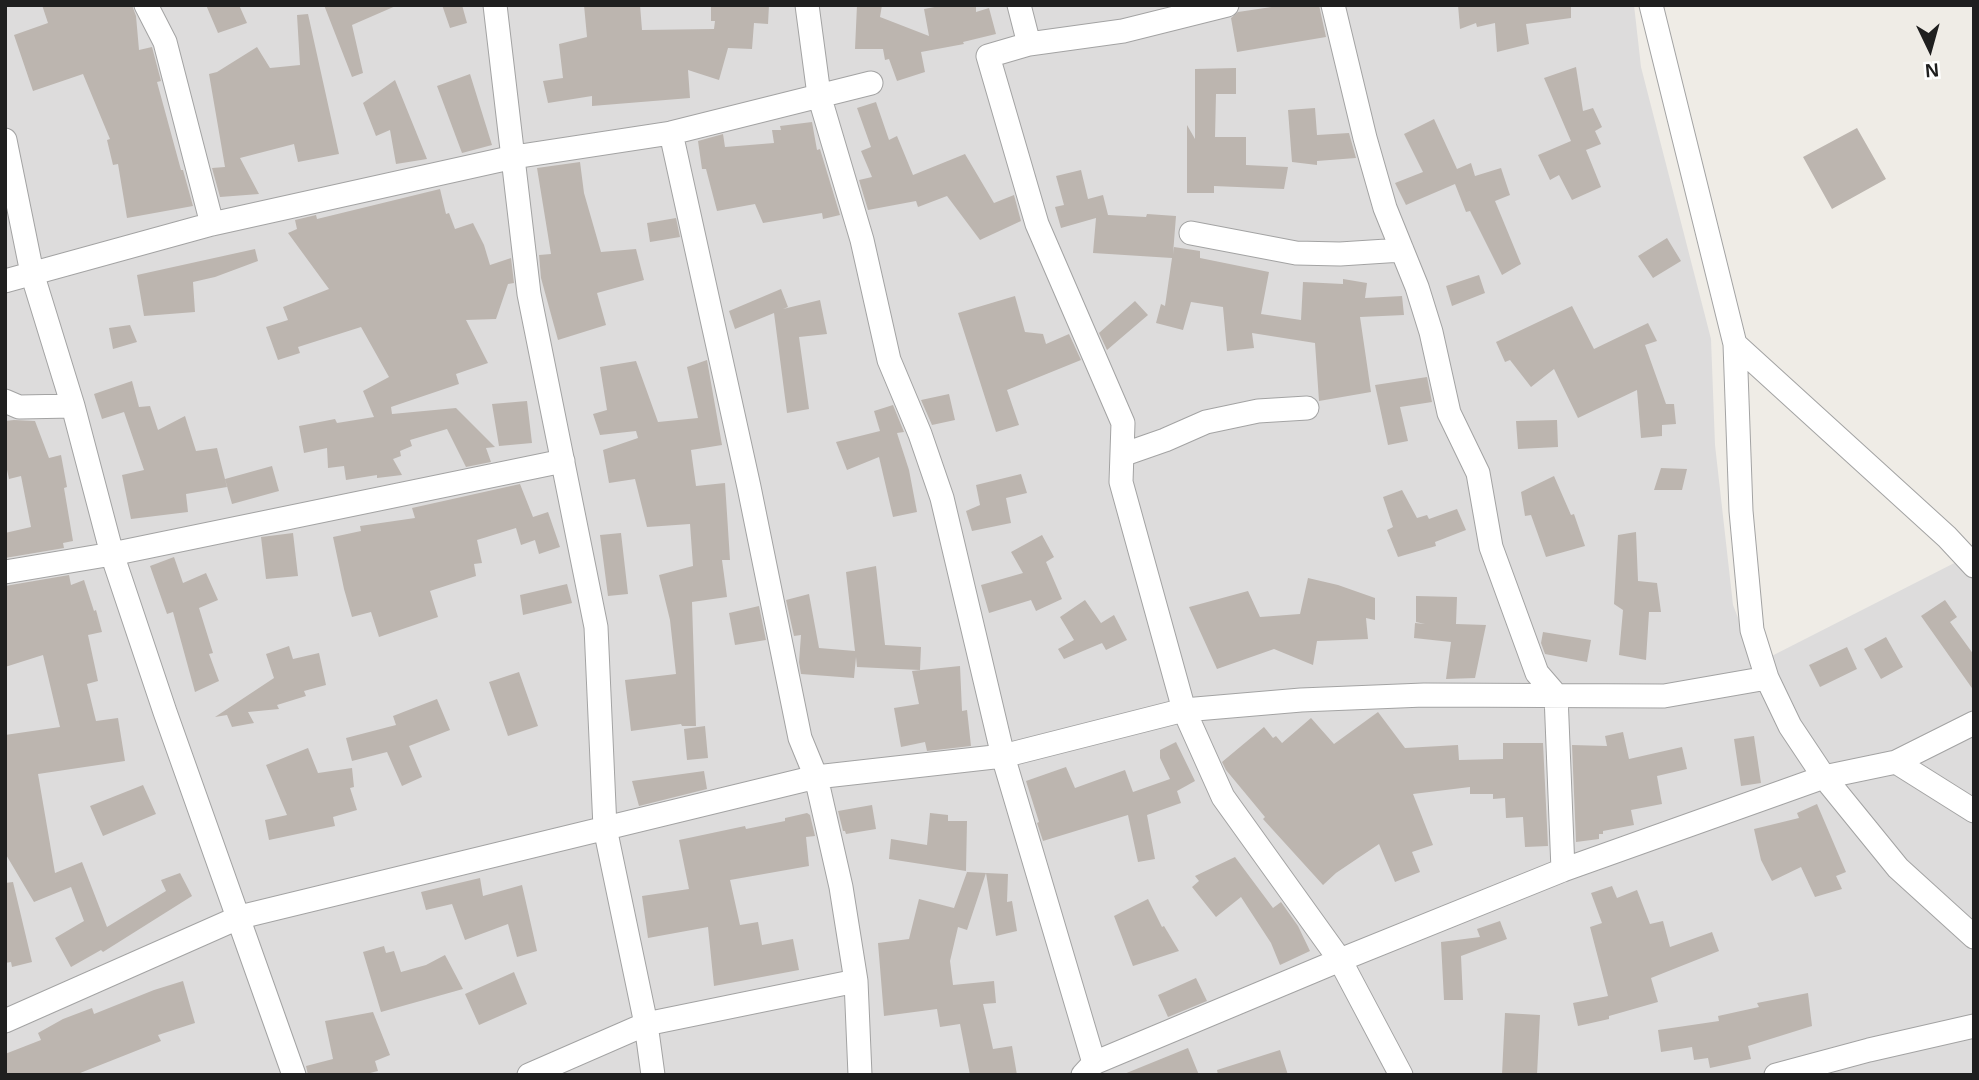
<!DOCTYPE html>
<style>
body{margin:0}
#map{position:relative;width:1979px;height:1080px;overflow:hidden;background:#efece6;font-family:Helvetica,sans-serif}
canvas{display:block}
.frame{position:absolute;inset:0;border:7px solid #1f1f1f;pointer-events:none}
.north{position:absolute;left:1895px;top:14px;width:70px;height:70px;-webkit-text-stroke:5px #fff;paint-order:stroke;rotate:175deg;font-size:19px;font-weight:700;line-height:28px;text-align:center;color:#1f1f1f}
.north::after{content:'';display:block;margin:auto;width:24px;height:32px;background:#1f1f1f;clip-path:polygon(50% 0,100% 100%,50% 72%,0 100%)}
</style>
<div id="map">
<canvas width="1979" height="1080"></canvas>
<div class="frame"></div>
<div class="north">N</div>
</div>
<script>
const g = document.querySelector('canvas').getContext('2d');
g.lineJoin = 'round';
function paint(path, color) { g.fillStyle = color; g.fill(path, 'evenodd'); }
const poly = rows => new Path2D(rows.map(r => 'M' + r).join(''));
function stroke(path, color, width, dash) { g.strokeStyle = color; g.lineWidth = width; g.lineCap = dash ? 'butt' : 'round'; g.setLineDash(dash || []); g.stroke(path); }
paint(poly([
 [5,5,1634,5,1641,67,1711,339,1715,445,1733,605,1756,664,1974,553,1974,1075,5,1075]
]), '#dddcdc');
paint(poly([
 [42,5,132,5,136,16,139,50,152,47,161,81,157,82,181,170,183,170,193,206,127,218,118,164,113,165,107,140,110,139,83,74,33,91,14,35,48,23],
 [206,5,239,5,247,23,218,33],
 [324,5,398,5,352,25,363,73,352,77],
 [442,5,462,5,467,23,450,28],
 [584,5,640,5,642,30,714,29,715,21,711,21,711,5,769,5,768,24,754,23,752,49,728,48,719,80,688,70,690,98,592,106,592,96,548,103,543,81,563,78,559,44,587,37],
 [857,5,882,5,880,17,929,36,924,9,945,5,976,5,976,12,989,8,996,34,963,42,964,44,921,52,925,72,897,81,889,59,885,60,883,49,855,49],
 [1285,5,1319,5,1326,37,1237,52,1231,18,1238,12],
 [1458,5,1571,5,1571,18,1526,24,1529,44,1497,52,1495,23,1477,27,1476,23,1460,29],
 [308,14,339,154,298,162,294,144,240,158,259,194,220,197,212,168,225,167,209,74,217,72,257,47,270,68,300,65,297,15],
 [1576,67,1583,111,1593,108,1602,127,1595,131,1601,144,1586,150,1601,187,1572,200,1559,175,1550,180,1538,155,1571,141,1544,78],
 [1236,68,1236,94,1216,94,1215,137,1246,137,1246,165,1288,167,1284,189,1214,186,1214,193,1187,193,1187,125,1195,139,1195,69],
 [470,74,492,145,462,153,437,86],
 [395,80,427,159,396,164,390,130,376,136,363,103],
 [876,102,889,140,897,136,913,175,965,154,994,203,1014,195,1021,221,980,240,947,196,918,207,916,201,868,210,859,180,872,177,861,151,871,147,857,108],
 [1315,108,1317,135,1349,133,1356,158,1317,161,1317,165,1292,162,1288,110],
 [1434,119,1457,169,1471,163,1475,176,1501,168,1510,195,1495,201,1521,264,1502,275,1470,211,1466,212,1455,184,1406,205,1395,183,1423,172,1404,134],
 [812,122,817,150,820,149,840,215,823,219,822,213,763,223,755,204,717,211,706,169,702,169,698,141,723,134,725,147,774,143,772,130,781,130,780,126],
 [1857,128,1886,179,1832,209,1803,157],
 [580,162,584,193,601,252,636,249,644,280,597,293,606,325,558,340,541,278,539,255,551,254,537,168],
 [1081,170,1088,199,1103,195,1108,215,1146,217,1147,214,1176,216,1173,254,1174,247,1200,251,1200,258,1269,272,1261,314,1301,320,1303,282,1343,284,1343,279,1367,283,1365,298,1402,296,1404,315,1360,317,1371,392,1319,401,1315,343,1252,333,1254,348,1227,351,1223,307,1191,302,1183,330,1156,323,1161,304,1165,306,1172,258,1093,253,1096,218,1061,228,1055,207,1064,205,1056,176],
 [440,189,446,214,449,213,455,229,473,223,484,245,490,265,511,258,514,283,508,284,496,319,466,320,488,363,456,374,459,384,391,407,392,414,456,408,495,447,486,448,491,462,466,467,447,429,410,440,412,446,400,451,401,456,393,459,402,475,377,478,377,475,346,480,344,466,328,468,327,448,304,453,299,426,335,419,337,423,374,417,363,391,389,377,361,327,298,347,300,353,278,360,266,327,288,320,283,307,329,289,288,233,297,229,295,220,316,215,317,219],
 [676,218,680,237,650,242,647,223],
 [1667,238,1681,261,1653,278,1638,256],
 [255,249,258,261,215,277,193,282,195,312,144,316,137,275],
 [1479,275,1485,293,1452,306,1446,286],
 [781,289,788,307,783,309,820,300,827,334,799,337,809,409,787,413,774,313,735,329,729,311],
 [1015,296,1025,332,1043,334,1046,344,1069,334,1081,360,1007,390,1019,425,996,432,958,313],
 [1135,301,1148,315,1107,350,1099,333],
 [1572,306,1594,349,1648,323,1657,341,1645,345,1666,404,1674,404,1676,424,1662,425,1662,436,1641,438,1637,390,1578,418,1554,369,1531,387,1510,360,1505,362,1496,342],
 [130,325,137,342,113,349,109,328],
 [707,360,722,445,691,450,696,486,725,483,730,560,722,560,727,597,692,602,696,726,682,726,681,724,631,731,625,680,676,674,670,620,659,575,693,566,690,524,647,527,635,479,609,483,603,450,638,438,636,431,600,435,593,414,607,410,600,367,636,361,658,422,698,418,687,367],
 [1427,377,1432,402,1400,407,1408,441,1388,445,1375,385],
 [132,381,139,407,150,406,158,430,185,416,196,451,217,448,227,487,186,494,188,512,131,519,122,475,144,470,124,412,102,419,94,394],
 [949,394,955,420,932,425,921,400],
 [527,401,532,443,499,446,492,404],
 [893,405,904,432,897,433,909,470,917,512,893,517,879,457,847,470,836,442,880,431,874,411],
 [14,420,35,421,49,458,61,455,67,487,64,488,73,541,63,543,64,548,5,558,5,533,31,527,21,476,9,479,5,460,5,421],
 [1557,420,1558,447,1518,449,1516,421],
 [272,466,279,491,232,504,225,479],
 [1661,468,1687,469,1682,490,1654,490],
 [1021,474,1027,493,1006,498,1011,523,972,531,966,511,980,505,976,485],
 [1554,476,1571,515,1574,514,1585,546,1546,557,1531,515,1525,516,1521,492],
 [520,484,533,517,548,512,560,547,539,554,535,540,521,545,516,528,477,540,482,563,474,564,476,576,430,591,438,617,379,637,371,612,352,617,344,589,333,537,361,531,360,526,415,518,412,508],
 [1402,490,1417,518,1427,515,1429,519,1457,509,1466,530,1435,542,1436,546,1398,557,1387,530,1393,527,1383,497],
 [1636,532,1638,581,1657,583,1661,612,1649,612,1646,660,1619,655,1623,610,1614,604,1618,535],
 [293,533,298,576,266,579,261,537],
 [621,533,628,594,608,596,600,535],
 [1042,535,1054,557,1046,562,1062,599,1036,611,1031,600,989,613,981,585,1023,573,1011,552],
 [174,557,183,583,206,573,218,600,199,608,213,653,209,654,219,681,195,692,173,612,167,614,150,566],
 [876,566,885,645,921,647,920,670,857,667,856,657,854,678,801,674,799,662,801,635,794,636,786,600,809,594,819,648,855,651,846,572],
 [69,575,71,585,84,580,94,611,96,610,102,632,88,635,98,681,87,684,96,721,118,718,125,761,38,774,55,873,82,862,107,927,166,891,161,880,180,873,192,896,103,952,101,950,71,967,55,938,84,921,71,887,34,902,5,853,5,735,60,727,43,655,5,667,5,586],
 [1308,578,1338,585,1375,598,1375,620,1366,618,1368,639,1317,641,1313,665,1274,649,1217,669,1189,607,1248,591,1260,617,1300,614],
 [567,584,572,603,523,615,520,595],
 [1416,596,1457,597,1456,624,1486,625,1475,678,1446,679,1451,642,1414,638,1415,623,1425,624,1416,622],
 [1085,600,1101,623,1114,615,1127,640,1106,650,1102,643,1064,659,1058,649,1074,640,1060,617],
 [1945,600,1957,617,1950,622,1974,655,1974,691,1921,616],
 [759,606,766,640,735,645,729,613],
 [1543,632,1591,640,1587,662,1545,654,1541,643],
 [1886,637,1903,667,1881,679,1864,649],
 [289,646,293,659,319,653,326,685,304,691,306,696,277,705,279,709,248,712,254,723,232,727,227,715,215,717,274,678,266,654],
 [1847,647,1857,669,1820,687,1809,665],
 [960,666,962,711,967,710,971,746,927,751,925,742,901,747,894,708,919,704,912,671],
 [519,672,538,726,508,736,489,682],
 [437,699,450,730,409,746,422,777,402,786,387,752,352,761,346,738,396,725,393,716],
 [1378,712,1405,748,1458,745,1459,760,1503,759,1503,743,1543,743,1548,846,1525,847,1523,817,1506,818,1505,798,1493,799,1493,794,1470,794,1470,787,1413,794,1433,845,1412,852,1420,872,1395,882,1379,844,1336,873,1323,885,1263,819,1265,817,1226,770,1222,762,1264,727,1273,738,1276,736,1282,743,1311,718,1334,744],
 [705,726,708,758,687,760,684,729],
 [1623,732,1629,759,1682,747,1687,769,1657,776,1662,804,1631,810,1634,825,1603,831,1603,834,1599,834,1599,839,1576,842,1572,745,1607,746,1605,736],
 [1754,736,1761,783,1741,786,1734,739],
 [1176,742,1195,781,1177,791,1181,803,1147,815,1155,859,1138,862,1128,815,1043,841,1037,823,1039,822,1026,781,1066,767,1075,788,1125,770,1133,792,1170,779,1160,758,1160,750],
 [308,748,318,773,352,768,354,787,350,788,357,810,333,817,335,826,269,840,265,820,287,815,266,765],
 [704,771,707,789,639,806,632,781],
 [143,785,156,814,103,836,90,806],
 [1817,804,1846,872,1836,876,1842,889,1815,897,1801,867,1772,881,1761,860,1754,829,1799,818,1797,813],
 [872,805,876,829,846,834,845,831,843,831,838,811],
 [807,813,810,815,815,836,806,837,809,866,730,880,740,925,758,922,762,945,793,939,799,970,714,986,708,927,648,938,642,896,689,889,679,840,745,826,746,829,785,821,785,818],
 [930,813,948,815,948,821,967,821,966,871,889,859,891,839,927,845],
 [1235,857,1273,908,1281,902,1298,926,1310,951,1280,965,1271,943,1241,897,1216,917,1192,887,1199,881,1195,876],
 [967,872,986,873,967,930,958,927,950,961,953,985,994,981,996,1003,983,1004,993,1049,1012,1046,1017,1075,970,1075,960,1024,940,1027,937,1009,884,1016,878,943,909,939,919,899,954,908],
 [986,873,1008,874,1007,902,1012,901,1017,931,996,936],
 [480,878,483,896,522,885,537,951,517,957,508,924,465,940,452,904,426,910,421,892],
 [13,882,32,962,12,967,11,962,5,963,5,883],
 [1612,886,1617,898,1637,890,1650,924,1663,921,1670,947,1712,932,1719,951,1651,978,1658,1002,1609,1016,1609,1019,1578,1026,1573,1003,1608,996,1590,927,1602,923,1591,893],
 [1148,899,1162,927,1164,926,1179,951,1133,966,1114,916],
 [1500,921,1507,939,1461,956,1463,1000,1444,1000,1441,942,1480,937,1477,929],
 [384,946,386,953,394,951,401,972,426,965,445,955,463,989,381,1012,363,952],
 [514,972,527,1004,479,1025,465,994],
 [1196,978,1207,1001,1168,1017,1158,995],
 [183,981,195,1023,158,1035,161,1041,75,1075,5,1075,5,1054,41,1040,38,1033,63,1019,92,1008,94,1014,154,990],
 [1808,993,1812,1026,1748,1046,1751,1059,1710,1068,1708,1058,1694,1060,1692,1047,1661,1052,1658,1030,1719,1021,1718,1016,1759,1007,1757,1003],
 [373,1012,390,1055,375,1061,378,1071,362,1075,308,1075,306,1066,333,1059,325,1021],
 [1505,1013,1540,1015,1537,1075,1502,1075],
 [1188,1048,1199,1075,1124,1075,1124,1074],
 [1280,1050,1288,1075,1218,1075,1217,1070]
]), '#bcb5af');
const street = poly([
 [146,5,165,42,212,224],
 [495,5,529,294,596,627,605,828,646,1024,653,1075],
 [807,5,819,95,862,240,889,360,920,434,942,498,1003,756,1094,1063],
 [1019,5,1029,44],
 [1227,5,1123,31,1029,44,988,56,1037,224,1123,423,1121,482,1184,710,1223,797,1340,960,1401,1075],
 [1333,5,1365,138,1385,208,1417,287,1431,332,1449,413,1478,473,1491,547,1537,673,1556,695,1563,870],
 [1651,5,1735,344,1741,511,1752,630,1767,678,1790,726,1824,777,1898,868,1974,937],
 [671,133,749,487,800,738,816,777,841,887,856,981,860,1075],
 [5,140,32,273,73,406,112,554,165,712,294,1075],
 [1191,233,1296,253,1340,254,1402,250],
 [5,281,212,224,514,157,671,133,871,83],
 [1735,344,1947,537,1974,566],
 [5,401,19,407,73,406],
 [1122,455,1165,440,1206,422,1258,411,1307,408],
 [5,572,112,554,563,461],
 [1896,762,1974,811],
 [5,1021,240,917,816,777,1003,756,1184,710,1301,700,1424,695,1664,696,1767,678],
 [529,1075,646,1024,856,981],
 [1083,1075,1094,1063,1340,960,1563,870,1824,777,1896,762,1974,723],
 [1776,1075,1869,1050,1974,1026]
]);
stroke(street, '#a3a3a3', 25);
stroke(street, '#fff', 23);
</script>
